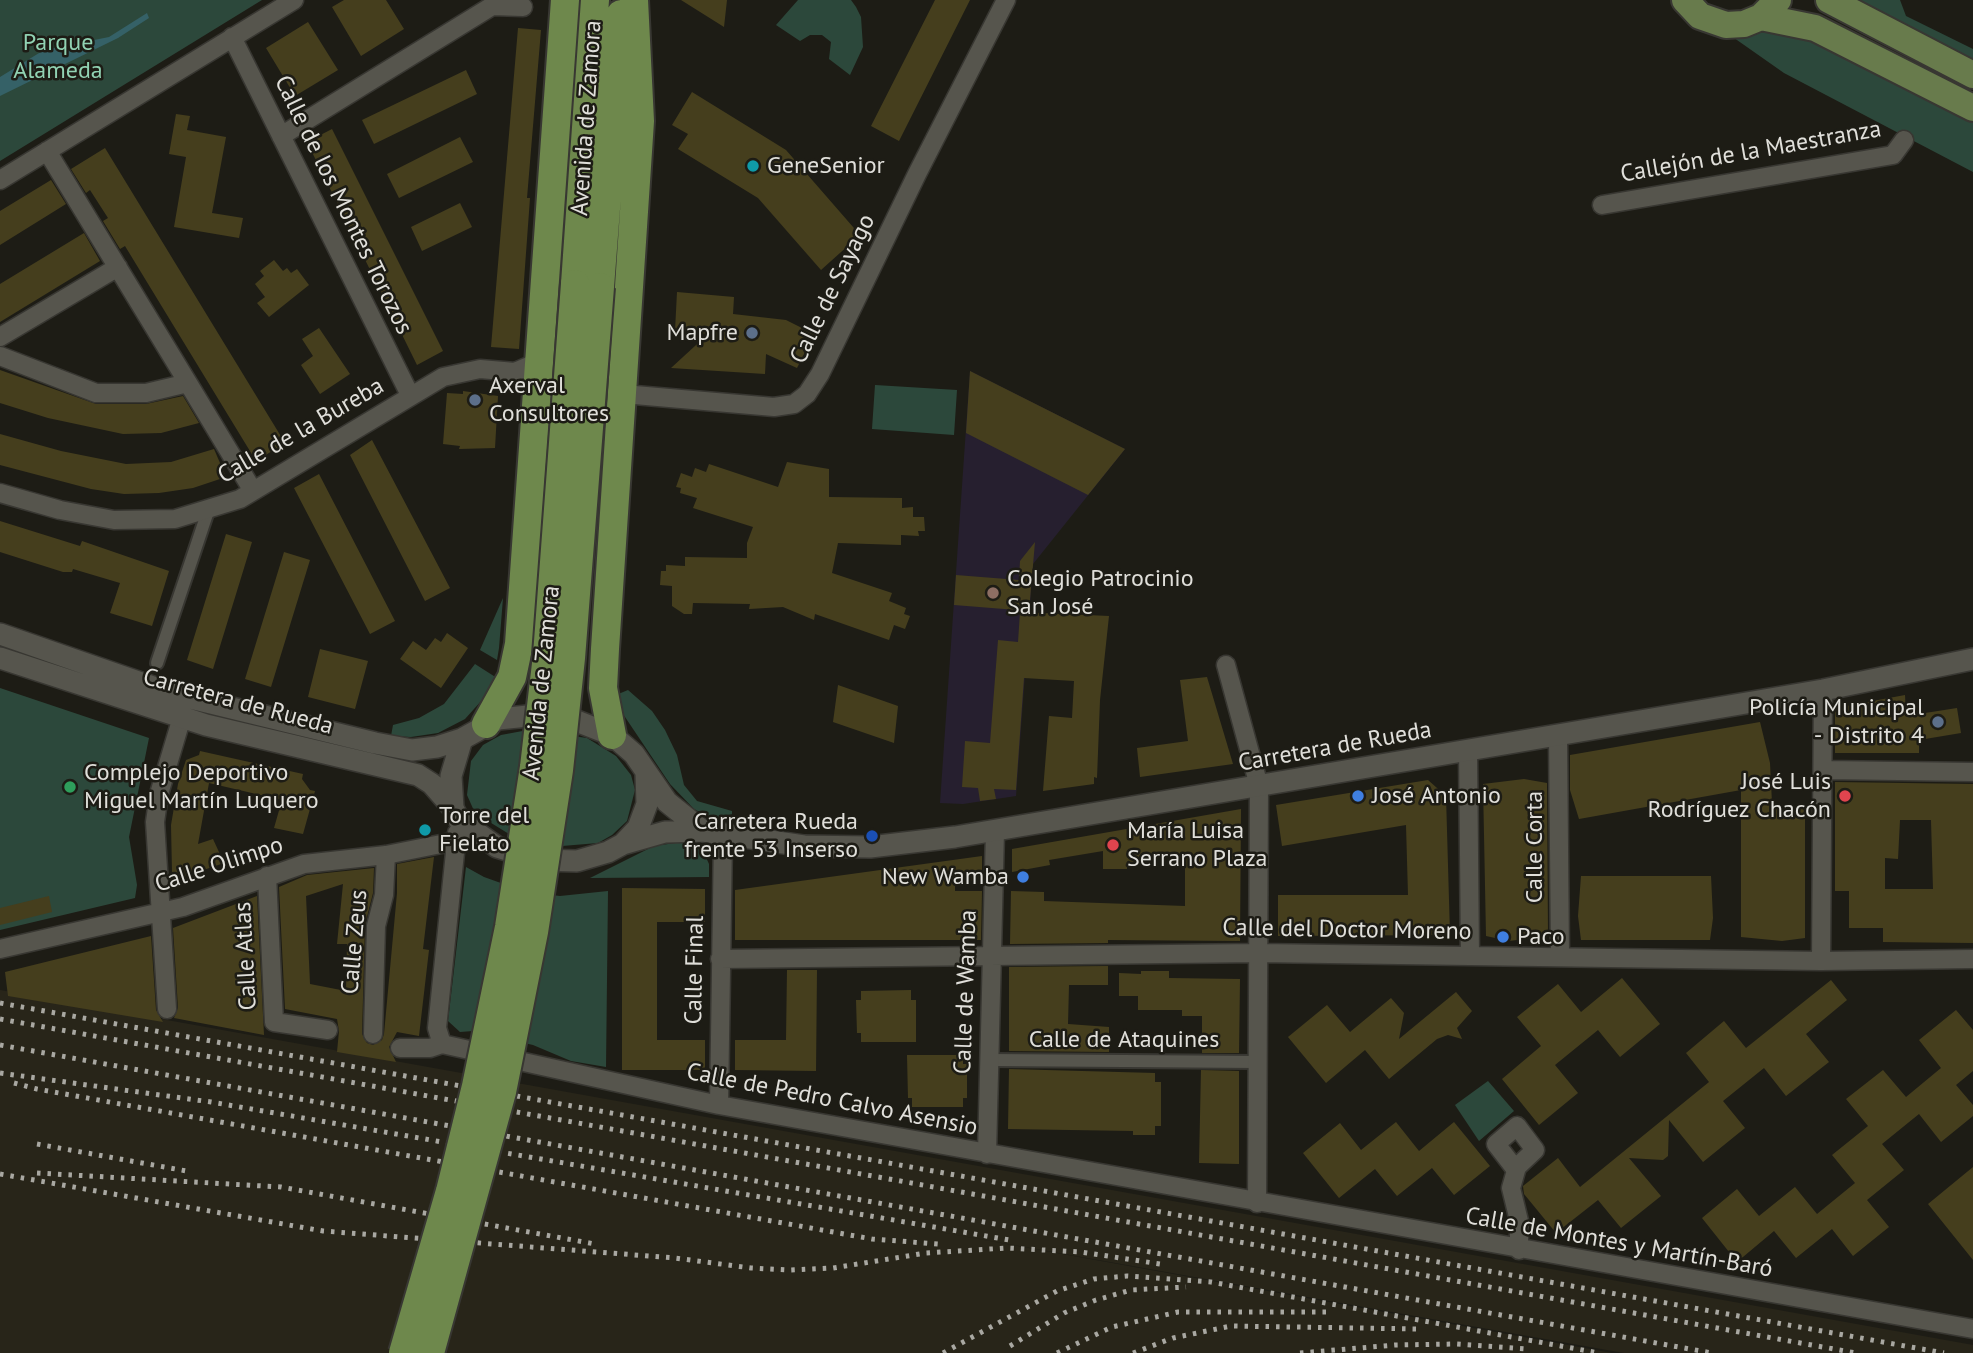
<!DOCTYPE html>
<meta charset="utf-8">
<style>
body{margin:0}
canvas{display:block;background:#1d1c15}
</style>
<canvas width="1973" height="1353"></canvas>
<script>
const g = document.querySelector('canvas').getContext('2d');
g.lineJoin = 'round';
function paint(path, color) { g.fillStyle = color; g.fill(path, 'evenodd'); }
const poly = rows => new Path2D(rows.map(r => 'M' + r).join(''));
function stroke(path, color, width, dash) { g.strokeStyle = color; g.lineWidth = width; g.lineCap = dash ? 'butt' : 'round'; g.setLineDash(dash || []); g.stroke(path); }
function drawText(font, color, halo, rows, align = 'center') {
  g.font = font + ' "PT Sans",sans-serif'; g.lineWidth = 5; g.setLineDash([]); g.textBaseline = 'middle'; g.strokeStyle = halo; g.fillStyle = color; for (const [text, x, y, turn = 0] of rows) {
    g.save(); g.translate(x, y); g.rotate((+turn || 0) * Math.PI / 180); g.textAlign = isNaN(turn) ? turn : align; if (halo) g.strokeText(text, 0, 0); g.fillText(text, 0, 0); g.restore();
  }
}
paint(poly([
 [0,990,1973,1345,1973,1353,1624,1353,912,1227,1612,1353,0,1353]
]), '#282519');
paint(poly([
 [970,371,1125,449,1033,564,1016,796,963,804,940,803]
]), '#261f2f');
paint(poly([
 [0,0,262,0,0,161],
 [574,0,586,0,565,267,552,267],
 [798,0,851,0,856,7,861,17,863,47,850,75,829,59,831,42,822,35,810,35,800,41,776,25],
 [1856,0,1900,0,1906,16,1973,49,1973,60],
 [1747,31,1796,35,1824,45,1973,121,1973,172,1784,73,1727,33],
 [875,385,957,390,954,435,872,429],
 [503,598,499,648,497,660,480,650],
 [475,664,500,680,465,719,438,733,411,737,391,736,393,725,419,718,444,704],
 [0,688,149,738,129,837,137,885,135,898,0,930],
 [628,690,652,711,665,730,677,755,684,785,697,801,732,811,732,814,717,821,694,809,670,784,623,714,616,695],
 [528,730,587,738,616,756,631,775,635,790,627,821,612,835,598,843,562,846,509,834,475,813,467,795,471,761,483,745,501,735],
 [689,841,704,853,709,864,709,877,590,878,654,846],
 [466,867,484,877,526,892,560,896,608,891,606,1067,571,1061,533,1045,473,1031,460,1032,448,1021],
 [1488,1081,1514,1111,1479,1141,1455,1105]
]), '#2c483b');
paint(poly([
 [147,13,149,18,118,38,0,96,0,77,44,50,109,37]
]), '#356167');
paint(poly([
 [344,0,386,0,404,29,361,56,332,7],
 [681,0,727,0,724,27],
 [935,0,970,0,899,141,871,126],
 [308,22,338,70,295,96,266,48],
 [518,28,541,30,527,198,530,198,519,349,491,347],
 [466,70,477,94,374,144,362,120],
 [692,92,786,150,860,235,821,270,758,198,678,149,688,134,672,125],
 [176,114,190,116,187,130,226,137,212,213,243,218,239,238,174,227,186,157,169,154],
 [332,129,443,351,417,365,307,142],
 [460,137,473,162,399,198,387,174],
 [105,148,285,443,256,461,125,246,120,249,103,221,108,218,90,190,86,193,71,169],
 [51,180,66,204,0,245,0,211],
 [460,203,472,227,422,251,411,227],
 [84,233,100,261,0,322,0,284],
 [274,260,283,271,287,268,291,273,297,269,309,285,269,317,257,303,265,297,255,284,264,276,260,271],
 [677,292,734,297,733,314,786,320,814,334,797,368,766,354,765,374,671,368,708,334,675,331],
 [319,328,350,374,320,394,301,365,313,356,302,339],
 [0,370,96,404,146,404,183,396,199,423,161,433,123,434,48,418,0,403],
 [970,371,1125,449,1088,495,966,433],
 [463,391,498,396,495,448,459,449,460,446,443,444,447,393,463,394],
 [0,434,61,451,126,464,171,462,214,449,226,477,193,488,159,493,124,494,91,489,0,465],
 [372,440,450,588,425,601,350,455],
 [787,462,829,469,829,497,902,498,902,508,913,507,913,517,924,517,925,531,918,531,919,536,901,535,901,545,838,543,832,573,892,593,889,601,906,608,904,614,910,616,905,629,894,625,889,640,815,614,814,620,783,607,749,609,750,604,693,603,692,614,684,614,672,606,672,586,660,585,661,571,666,571,666,565,685,566,685,557,747,558,747,543,753,527,693,508,697,498,680,493,681,488,676,487,681,473,692,477,695,468,706,472,709,464,778,487],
 [319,474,395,621,370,634,294,488],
 [0,521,80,546,82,541,169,571,152,626,110,613,120,583,73,569,72,572,63,572,0,552],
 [226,534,252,542,213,669,187,660],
 [1035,542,1029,611,954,605,956,575,1019,580,1020,561],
 [284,552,310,560,271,687,245,679],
 [1020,612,1109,616,1100,700,1097,778,1094,777,1094,784,1043,791,1049,716,1072,718,1074,681,1024,678,1016,790,994,789,996,799,980,801,978,788,962,787,965,741,990,743,998,640,1018,642],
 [447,633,468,648,441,688,400,659,413,641,426,650,435,638,441,642],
 [320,649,368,661,355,709,308,697],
 [1207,677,1233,764,1140,777,1137,748,1188,741,1180,680],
 [838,685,898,706,894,743,833,722],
 [1905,695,1906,716,1957,708,1961,733,1919,740,1919,753,1835,753,1835,708],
 [1760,722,1770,763,1772,803,1805,808,1805,938,1782,941,1741,937,1741,790,1579,819,1570,790,1570,755],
 [200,751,303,774,302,779,310,790,315,791,303,834,274,828,282,800,209,783,198,844,213,839,224,863,186,876,179,877,172,872,171,825,178,784,186,760,199,755],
 [1524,779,1547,783,1548,936,1509,941,1486,936,1483,784],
 [1428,780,1446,796,1450,935,1278,936,1278,895,1408,895,1406,825,1282,846,1276,805],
 [1835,782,1973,784,1973,943,1883,942,1883,928,1849,928,1849,891,1835,891],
 [1900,820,1931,820,1933,889,1885,889,1885,858,1898,859],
 [1241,809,1240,941,1108,940,1108,943,1010,944,1011,891,1044,892,1044,901,1185,906,1185,865,1170,865,1170,855,1140,855,1139,864,1127,864,1127,869,1103,869,1103,851,1049,860,1050,865,1012,872,1012,849],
 [982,856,982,879,955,884,955,891,982,891,981,940,735,940,735,890],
 [434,857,423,949,429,950,419,1036,397,1032,389,1047,396,1062,337,1052,339,1031,337,1019,285,1009,279,887,307,875,374,868,373,893,365,925,362,1034,367,1043,373,1045,382,1040,384,1034,397,893,397,864],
 [343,884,337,944,347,944,346,991,310,984,306,896],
 [1581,876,1711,876,1713,918,1710,940,1581,940,1578,916],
 [622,888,705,889,705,922,657,922,657,1040,705,1040,705,1070,622,1070],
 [49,896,52,912,0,925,0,908],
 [257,896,264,1035,174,1018,178,1008,173,928],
 [151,936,156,1010,163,1022,8,996,5,972],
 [1108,966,1108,985,1069,985,1068,1024,1109,1027,1109,1052,1009,1051,1009,967],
 [787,970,817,970,816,1071,735,1070,735,1040,786,1040],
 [1141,971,1169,971,1169,978,1240,979,1239,1053,1202,1053,1202,1016,1182,1016,1182,1010,1138,1010,1138,996,1119,996,1119,973,1141,974],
 [1622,978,1660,1024,1620,1057,1598,1030,1555,1065,1578,1093,1539,1125,1502,1079,1541,1046,1517,1017,1558,984,1581,1012],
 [1831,980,1847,1000,1806,1034,1829,1062,1786,1096,1764,1068,1723,1101,1745,1128,1703,1162,1669,1120,1668,1156,1663,1160,1629,1158,1661,1196,1621,1228,1598,1200,1556,1233,1524,1194,1523,1186,1558,1158,1580,1187,1709,1082,1686,1053,1724,1021,1746,1048],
 [911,990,911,1000,916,1000,916,1042,861,1042,861,1033,857,1033,856,1000,861,1000,861,991],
 [1456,992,1472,1011,1457,1028,1462,1039,1448,1035,1437,1039,1389,1079,1365,1050,1326,1083,1288,1037,1327,1005,1350,1032,1391,998,1404,1013,1399,1039],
 [1956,1010,1973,1030,1973,1071,1956,1085,1973,1105,1973,1116,1941,1142,1919,1114,1882,1144,1904,1170,1867,1200,1889,1227,1853,1256,1832,1229,1796,1258,1774,1231,1737,1262,1702,1218,1737,1189,1759,1216,1795,1187,1817,1214,1855,1183,1832,1155,1868,1126,1846,1099,1883,1070,1906,1097,1941,1068,1919,1040],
 [907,1055,963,1055,963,1064,967,1064,967,1098,963,1098,963,1107,912,1107,912,1098,908,1098],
 [1009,1069,1155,1073,1155,1082,1161,1082,1161,1126,1155,1126,1155,1135,1133,1135,1133,1131,1008,1129],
 [1201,1070,1239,1071,1239,1164,1199,1163],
 [1396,1122,1419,1151,1454,1122,1490,1166,1454,1195,1432,1168,1397,1196,1375,1169,1339,1198,1303,1153,1340,1123,1361,1150],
 [1973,1167,1973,1260,1928,1204]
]), '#453e1d');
const pedestrian = poly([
 [157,663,208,511],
 [989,1060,1258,1062]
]);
const minor = poly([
 [232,37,410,395],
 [281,136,492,6,523,7],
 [0,180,294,0],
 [1602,205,1893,155,1904,140],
 [0,337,118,267],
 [0,356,96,393,146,393,188,383,47,151],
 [188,383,253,491],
 [623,394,774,407,794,404,807,394,820,374,917,174,1006,0],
 [0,493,60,510,114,520,175,519,240,499,443,377,480,369,515,372,540,361],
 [1226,665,1259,786,1257,1203],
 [1558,736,1560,957],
 [1468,751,1470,956],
 [1824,770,1973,772],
 [267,876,274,1022,328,1030],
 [0,949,183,907,304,864,386,855,456,841],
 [720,959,1259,953,1821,961,1973,959],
 [1821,961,1823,690],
 [167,1009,155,822,159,794,182,717],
 [373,1034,376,926,384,895,386,855],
 [442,1044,437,1028,457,833],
 [400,1048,430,1048,442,1044,719,1105,1973,1329],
 [719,1105,723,836],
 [987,1154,995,831],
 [1516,1170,1496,1144,1517,1126,1535,1150,1517,1167,1511,1188,1519,1221,1519,1250]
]);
const tertiary = poly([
 [0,634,170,693,375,743,412,750,437,747,462,739],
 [0,658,206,725,418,775,432,784,453,808],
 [646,774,647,804,638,828,623,844,608,852,577,861,540,860,497,847,459,820,453,808,451,776,462,739,498,719,548,714,574,720,612,735,634,754,667,802,703,831],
 [623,844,665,832,703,831,804,846,870,847,955,837,1823,690,1973,659]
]);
const primary = poly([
 [1685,0,1700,16,1726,25,1744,24,1761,17,1778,0],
 [1829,0,1973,75],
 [1761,17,1815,28,1973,108]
]);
const trunk = poly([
 [575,284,595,0],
 [600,287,621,14],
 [486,724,512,677,519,644,565,0],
 [612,735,603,688,605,649,640,121,634,0]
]);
stroke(pedestrian, '#383732', 16);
stroke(minor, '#383732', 21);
stroke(tertiary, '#383732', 24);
stroke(primary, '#383732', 30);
stroke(trunk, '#383732', 32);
stroke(pedestrian, '#56554d', 12);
stroke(minor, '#56554d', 18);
stroke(tertiary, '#56554d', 21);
stroke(primary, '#687b4c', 26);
stroke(trunk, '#6e884c', 28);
stroke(poly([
 [0,1003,1944,1353],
 [0,1019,1856,1353],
 [0,1045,1712,1353],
 [0,1073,211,1102,1015,1241],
 [14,1083,37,1089,872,1239,938,1244],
 [37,1144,192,1172],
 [37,1173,281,1187,595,1244],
 [0,1174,323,1231,675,1258,751,1268,789,1270,833,1268,926,1253,1007,1248,1081,1252,1160,1264],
 [1010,1346,1064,1313,1096,1300,1131,1290,1186,1287],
 [943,1353,1057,1291,1094,1279,1127,1276,1211,1282,1599,1353],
 [1057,1353,1112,1327,1178,1312,1329,1312],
 [1133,1353,1173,1338,1231,1326,1420,1329],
 [1300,1353,1395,1345,1456,1344,1527,1349]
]), '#a9a8a2', 5, [3.5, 7]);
const trunkBridge = poly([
 [403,1353,450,1191,476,1086,509,927,534,767,547,655,575,284],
 [430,1353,502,1092,534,932,559,770,571,658,600,287]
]);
stroke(trunkBridge, '#383732', 32, []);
stroke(trunkBridge, '#6e884c', 28);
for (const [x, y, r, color] of [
 [753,166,7,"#0f9aa8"],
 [752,333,7,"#5c6f8a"],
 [475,400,7,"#5c6f8a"],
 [993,593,7,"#8d6e63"],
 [1938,722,7,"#5c6f8a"],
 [70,787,7,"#2e9e5b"],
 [1358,796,7,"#3f7fe0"],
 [1845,796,7,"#e0444e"],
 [425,830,7,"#0f9aa8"],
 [872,836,7,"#1a4fb4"],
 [1113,845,7,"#e0444e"],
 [1023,877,7,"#3f7fe0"],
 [1503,937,7,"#3f7fe0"]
]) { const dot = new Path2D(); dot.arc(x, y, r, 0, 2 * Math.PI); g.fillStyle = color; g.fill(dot); stroke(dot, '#1d1c15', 2.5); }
drawText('24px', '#91d2b3', '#1d1c15', [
 ["Parque",58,43],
 ["Alameda",58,71]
]);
drawText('24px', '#e0dfda', '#1d1c15', [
 ["Avenida de Zamora",587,118,-86],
 ["Callejón de la Maestranza",1751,152,-10],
 ["Calle de los Montes Torozos",343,205,64],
 ["Calle de Sayago",833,289,-64],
 ["Calle de la Bureba",301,431,-30],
 ["Avenida de Zamora",542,683,-84],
 ["Carretera de Rueda",238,702,15],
 ["Carretera de Rueda",1335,747,-10],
 ["Calle Corta",1535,847,-90],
 ["Calle Olimpo",219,865,-18],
 ["Calle del Doctor Moreno",1347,930,1],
 ["Calle Zeus",355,942,-85],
 ["Calle Atlas",246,956,-93],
 ["Calle Final",695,970,-89],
 ["Calle de Wamba",966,992,-88],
 ["Calle de Ataquines",1124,1040],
 ["Calle de Pedro Calvo Asensio",832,1100,11],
 ["Calle de Montes y Martín-Baró",1619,1243,10]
]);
drawText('24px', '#e0dfda', '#1d1c15', [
 ["GeneSenior",767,166],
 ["Mapfre",738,333,"right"],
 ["Axerval",489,386],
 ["Consultores",489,414],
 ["Colegio Patrocinio",1007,579],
 ["San José",1007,607],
 ["Policía Municipal",1924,708,"right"],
 ["- Distrito 4",1924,736,"right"],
 ["Complejo Deportivo",84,773],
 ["Miguel Martín Luquero",84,801],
 ["José Luis",1831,782,"right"],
 ["Rodríguez Chacón",1831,810,"right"],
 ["José Antonio",1372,796],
 ["Torre del",439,816],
 ["Fielato",439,844],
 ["Carretera Rueda",858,822,"right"],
 ["frente 53 Inserso",858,850,"right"],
 ["María Luisa",1127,831],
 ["Serrano Plaza",1127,859],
 ["New Wamba",1009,877,"right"],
 ["Paco",1517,937]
], 'left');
</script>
